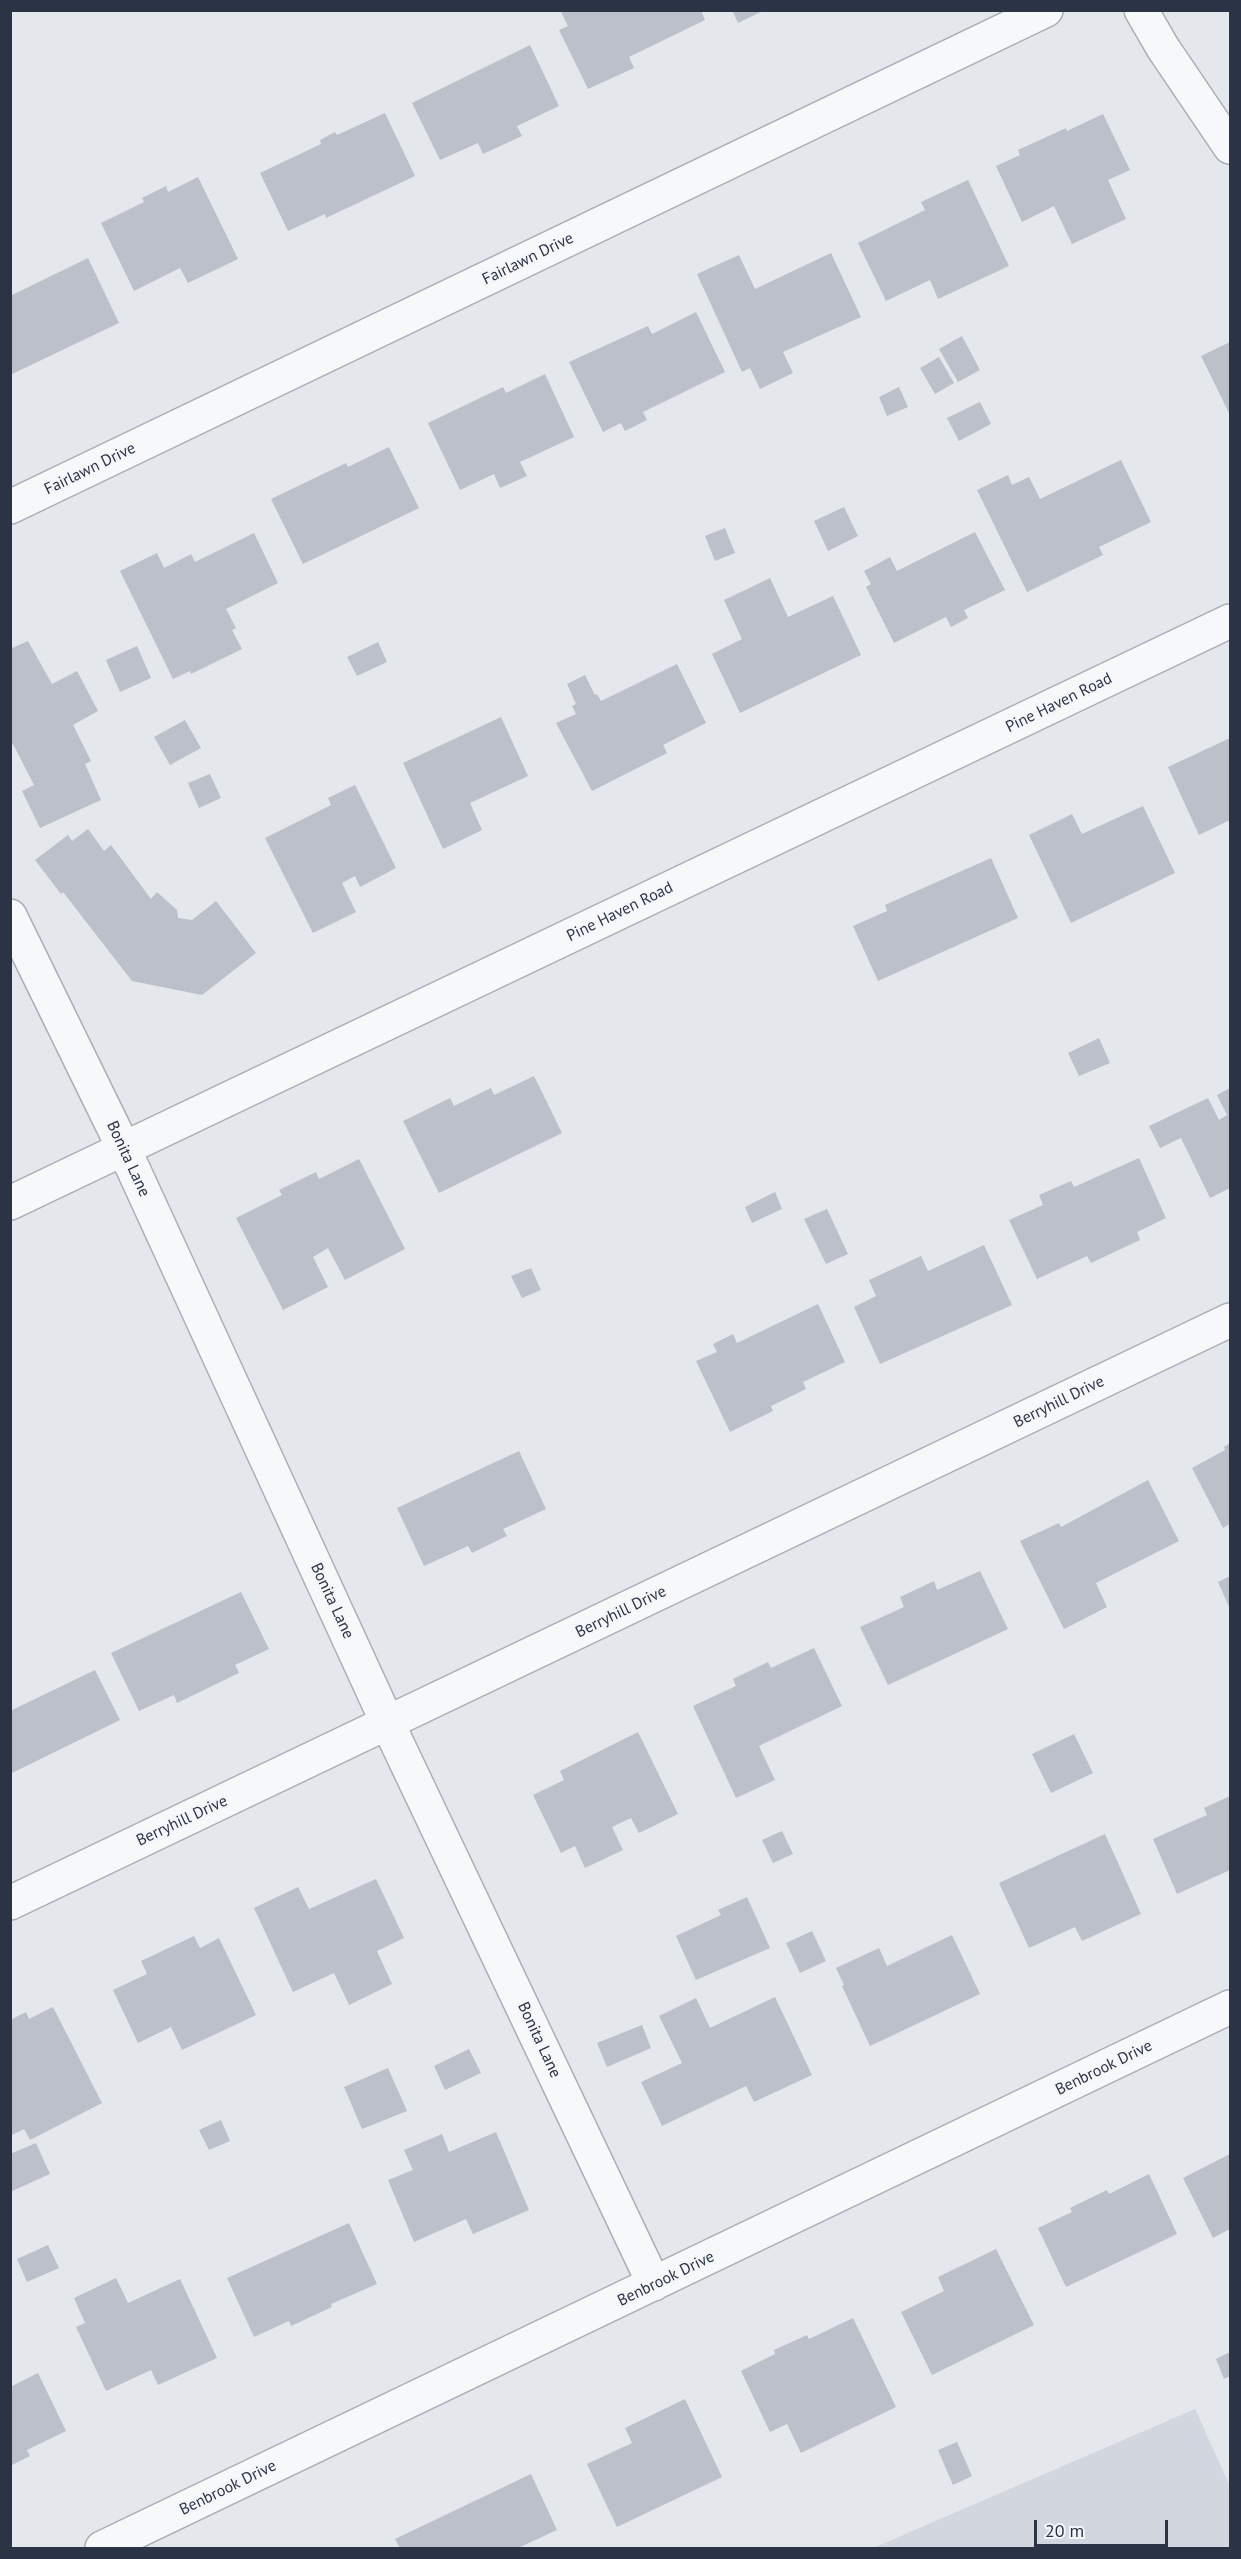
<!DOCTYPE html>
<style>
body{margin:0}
#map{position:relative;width:1241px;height:2559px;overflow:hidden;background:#e4e7ec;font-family:"PT Sans",sans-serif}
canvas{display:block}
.frame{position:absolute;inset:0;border:12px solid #2b3445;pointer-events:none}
.scale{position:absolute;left:1034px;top:2520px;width:134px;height:27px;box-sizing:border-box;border:3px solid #2b3445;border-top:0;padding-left:8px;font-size:18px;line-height:21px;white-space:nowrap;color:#2b3445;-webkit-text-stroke:4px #f4f6f9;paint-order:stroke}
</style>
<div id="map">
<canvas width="1241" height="2559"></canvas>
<div class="frame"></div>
<div class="scale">20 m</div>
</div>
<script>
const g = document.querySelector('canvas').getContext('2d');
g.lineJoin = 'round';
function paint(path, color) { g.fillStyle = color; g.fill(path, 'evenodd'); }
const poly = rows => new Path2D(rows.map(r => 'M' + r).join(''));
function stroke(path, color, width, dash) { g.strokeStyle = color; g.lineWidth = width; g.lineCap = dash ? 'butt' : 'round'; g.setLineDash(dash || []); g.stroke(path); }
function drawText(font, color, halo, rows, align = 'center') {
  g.font = font + ' "PT Sans",sans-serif'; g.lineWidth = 5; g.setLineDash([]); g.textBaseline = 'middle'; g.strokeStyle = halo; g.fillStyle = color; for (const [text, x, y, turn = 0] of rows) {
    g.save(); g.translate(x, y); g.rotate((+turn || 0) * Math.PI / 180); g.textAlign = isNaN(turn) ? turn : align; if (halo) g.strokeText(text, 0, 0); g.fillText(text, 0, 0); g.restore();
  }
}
paint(poly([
 [1195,2409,1230,2486,1230,2548,873,2548]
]), '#d2d6de');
paint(poly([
 [564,10,701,10,705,20,629,57,634,68,588,89,559,30,568,26,561,12],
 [732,10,765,10,738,23],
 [530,45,559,106,517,126,522,136,483,154,478,143,440,160,412,103],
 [385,113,415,176,326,218,325,214,288,231,260,173,321,144,320,140,335,132,337,135],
 [1103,114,1130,170,1108,180,1126,219,1072,244,1054,206,1022,222,996,166,1020,155,1018,150,1066,128,1067,131],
 [198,177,238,259,188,283,180,268,134,291,101,223,144,202,142,198,166,186,168,192],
 [968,180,1009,266,938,299,930,280,886,301,858,243,925,210,921,202],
 [831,253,861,317,783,352,793,373,760,389,750,368,742,372,697,274,739,255,755,289],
 [88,258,119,323,10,375,10,296],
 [696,312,725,372,643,412,647,420,625,431,621,423,603,432,569,362,648,326,652,334],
 [962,336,980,370,958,382,939,349],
 [1230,342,1230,415,1201,356],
 [939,357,954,383,935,394,920,368],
 [545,374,574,437,520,462,527,476,500,488,494,474,460,490,428,423,503,387,506,393],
 [899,387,908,407,887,416,879,397],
 [980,402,991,424,959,441,947,418],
 [389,447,419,508,303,564,271,499,346,463,348,467],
 [1121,460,1151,522,1099,547,1103,555,1027,592,977,490,1008,475,1012,485,1029,477,1040,499],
 [844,507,858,536,828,551,814,521],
 [725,528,735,553,715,561,705,536],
 [975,532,1005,590,964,610,968,618,951,627,946,617,894,643,866,587,871,584,864,571,890,557,897,571],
 [254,533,278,583,226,609,236,628,232,630,242,649,191,674,190,671,173,679,120,571,157,553,164,568,191,554,195,562],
 [770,578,788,617,833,596,861,655,740,713,712,654,742,639,724,600],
 [28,641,52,684,77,671,98,711,73,725,91,761,85,764,101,800,40,828,22,791,34,785,13,744,10,745,10,649],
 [378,642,387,662,357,676,347,657],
 [137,646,151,678,120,692,106,660],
 [677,664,706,723,663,745,667,753,592,791,556,723,576,714,572,706,576,704,567,684,585,675,595,695,597,694,601,701],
 [501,717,528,776,470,803,482,830,443,849,403,763],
 [185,720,201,748,170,765,154,737],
 [1230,738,1230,820,1199,835,1168,767],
 [210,774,221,798,199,808,188,783],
 [355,785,396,868,360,887,355,876,342,883,356,912,313,933,265,838,331,805,328,798],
 [1143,806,1175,873,1071,923,1029,835,1072,814,1082,834],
 [88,829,104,851,111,845,151,899,157,892,177,910,178,918,192,920,216,901,256,953,202,995,132,981,63,892,61,894,35,860,68,835,72,841],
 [991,858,1018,918,878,981,853,926,887,911,885,905],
 [1099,1038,1110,1063,1079,1076,1068,1053],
 [534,1076,562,1133,439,1193,403,1121,450,1098,454,1106,491,1088,494,1095],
 [1230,1088,1230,1188,1210,1198,1181,1138,1160,1148,1149,1126,1208,1098,1219,1120,1227,1115,1217,1095],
 [1139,1158,1166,1218,1137,1232,1140,1240,1091,1263,1087,1256,1037,1279,1009,1220,1043,1205,1039,1195,1071,1181,1074,1187],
 [359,1159,405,1249,345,1280,328,1248,313,1257,328,1287,283,1310,236,1218,282,1195,279,1190,316,1172,319,1179],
 [775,1192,782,1209,752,1223,745,1207],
 [827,1209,848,1254,826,1264,804,1219],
 [984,1245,1012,1305,880,1364,854,1307,876,1296,869,1280,921,1256,928,1271],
 [531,1268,541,1290,522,1298,511,1276],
 [818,1304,845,1362,803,1382,806,1389,771,1406,773,1411,730,1432,696,1361,717,1352,713,1344,733,1334,737,1343],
 [1230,1443,1230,1524,1223,1528,1192,1468,1225,1450,1224,1447],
 [519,1451,546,1509,503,1529,507,1536,472,1553,468,1546,424,1566,397,1508],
 [1148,1480,1179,1541,1096,1583,1107,1607,1064,1629,1020,1541,1059,1523,1061,1527],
 [980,1571,1008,1629,888,1685,860,1627,904,1607,900,1597,934,1581,937,1590],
 [1230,1576,1230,1609,1218,1582],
 [241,1592,269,1649,235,1665,239,1673,177,1703,174,1695,139,1711,111,1653],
 [814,1648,842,1706,759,1746,775,1780,736,1798,693,1706,736,1686,733,1679,768,1662,771,1668],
 [95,1670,120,1720,10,1774,10,1711],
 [638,1732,678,1814,639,1833,631,1818,612,1827,623,1850,585,1868,575,1846,561,1853,533,1795,564,1780,560,1771],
 [1074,1734,1093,1773,1051,1793,1032,1754],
 [1230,1796,1230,1870,1177,1894,1153,1839,1207,1815,1204,1808],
 [782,1831,793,1854,773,1863,762,1840],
 [1105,1834,1141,1914,1082,1941,1075,1927,1029,1948,999,1883],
 [376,1879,404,1938,377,1951,392,1984,349,2005,334,1973,293,1992,254,1908,298,1887,309,1909],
 [747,1897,770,1948,696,1980,676,1936,721,1915,718,1910],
 [812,1931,826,1961,800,1973,786,1943],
 [952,1935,980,1994,870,2046,842,1986,844,1985,836,1968,879,1948,887,1966],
 [194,1936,200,1948,219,1938,256,2015,182,2050,171,2027,138,2043,113,1990,147,1974,141,1961],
 [775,1997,812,2075,754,2102,746,2086,662,2126,641,2082,682,2063,659,2016,696,1998,710,2028],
 [53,2007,102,2103,30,2140,24,2129,10,2136,10,2020,26,2012,29,2019],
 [642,2025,651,2048,607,2067,597,2043],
 [469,2049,481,2073,445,2090,434,2066],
 [388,2068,407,2111,362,2129,344,2087],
 [221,2120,230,2141,209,2150,199,2130],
 [496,2132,529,2210,473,2234,466,2219,414,2242,388,2180,413,2170,404,2150,442,2134,449,2152],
 [36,2143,50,2174,10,2192,10,2154],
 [1230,2154,1230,2229,1213,2238,1183,2178],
 [1149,2174,1177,2234,1066,2287,1038,2228,1072,2212,1070,2208,1107,2190,1109,2194],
 [349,2223,377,2284,331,2304,332,2307,291,2326,289,2321,254,2337,227,2278],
 [48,2245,59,2268,27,2282,17,2259],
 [996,2249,1034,2325,932,2375,901,2312,944,2291,938,2277],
 [116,2278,128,2303,180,2279,217,2358,158,2385,151,2370,106,2391,76,2327,85,2323,74,2298],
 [853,2318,896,2407,801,2453,787,2424,770,2432,741,2371,775,2354,774,2350,807,2335,809,2339],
 [1230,2352,1230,2376,1224,2379,1216,2359],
 [38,2373,66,2431,27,2450,30,2456,10,2466,10,2387],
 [685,2399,722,2477,617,2527,587,2464,632,2443,625,2428],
 [957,2442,972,2476,953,2485,938,2450],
 [531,2474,557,2530,518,2548,400,2548,395,2539]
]), '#bbc0ca');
const street = poly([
 [1141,10,1163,48,1230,147],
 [10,507,1046,10],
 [10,916,124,1149,388,1724,654,2284],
 [10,1203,1230,621],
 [10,1903,1230,1320],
 [102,2548,1230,2007]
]);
stroke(street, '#a9aeb7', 36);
stroke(street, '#f7f8fa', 33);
drawText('16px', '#2b3445', '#f4f6f9', [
 ["Fairlawn Drive",528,259,-26],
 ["Fairlawn Drive",90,469,-26],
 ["Pine Haven Road",1059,703,-26],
 ["Pine Haven Road",620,912,-26],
 ["Bonita Lane",128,1159,65],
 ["Berryhill Drive",1059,1402,-26],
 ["Bonita Lane",332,1601,65],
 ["Berryhill Drive",621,1612,-26],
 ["Berryhill Drive",182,1821,-25],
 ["Bonita Lane",539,2040,65],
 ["Benbrook Drive",1104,2068,-26],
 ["Benbrook Drive",666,2279,-26],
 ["Benbrook Drive",228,2488,-26]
]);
</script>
